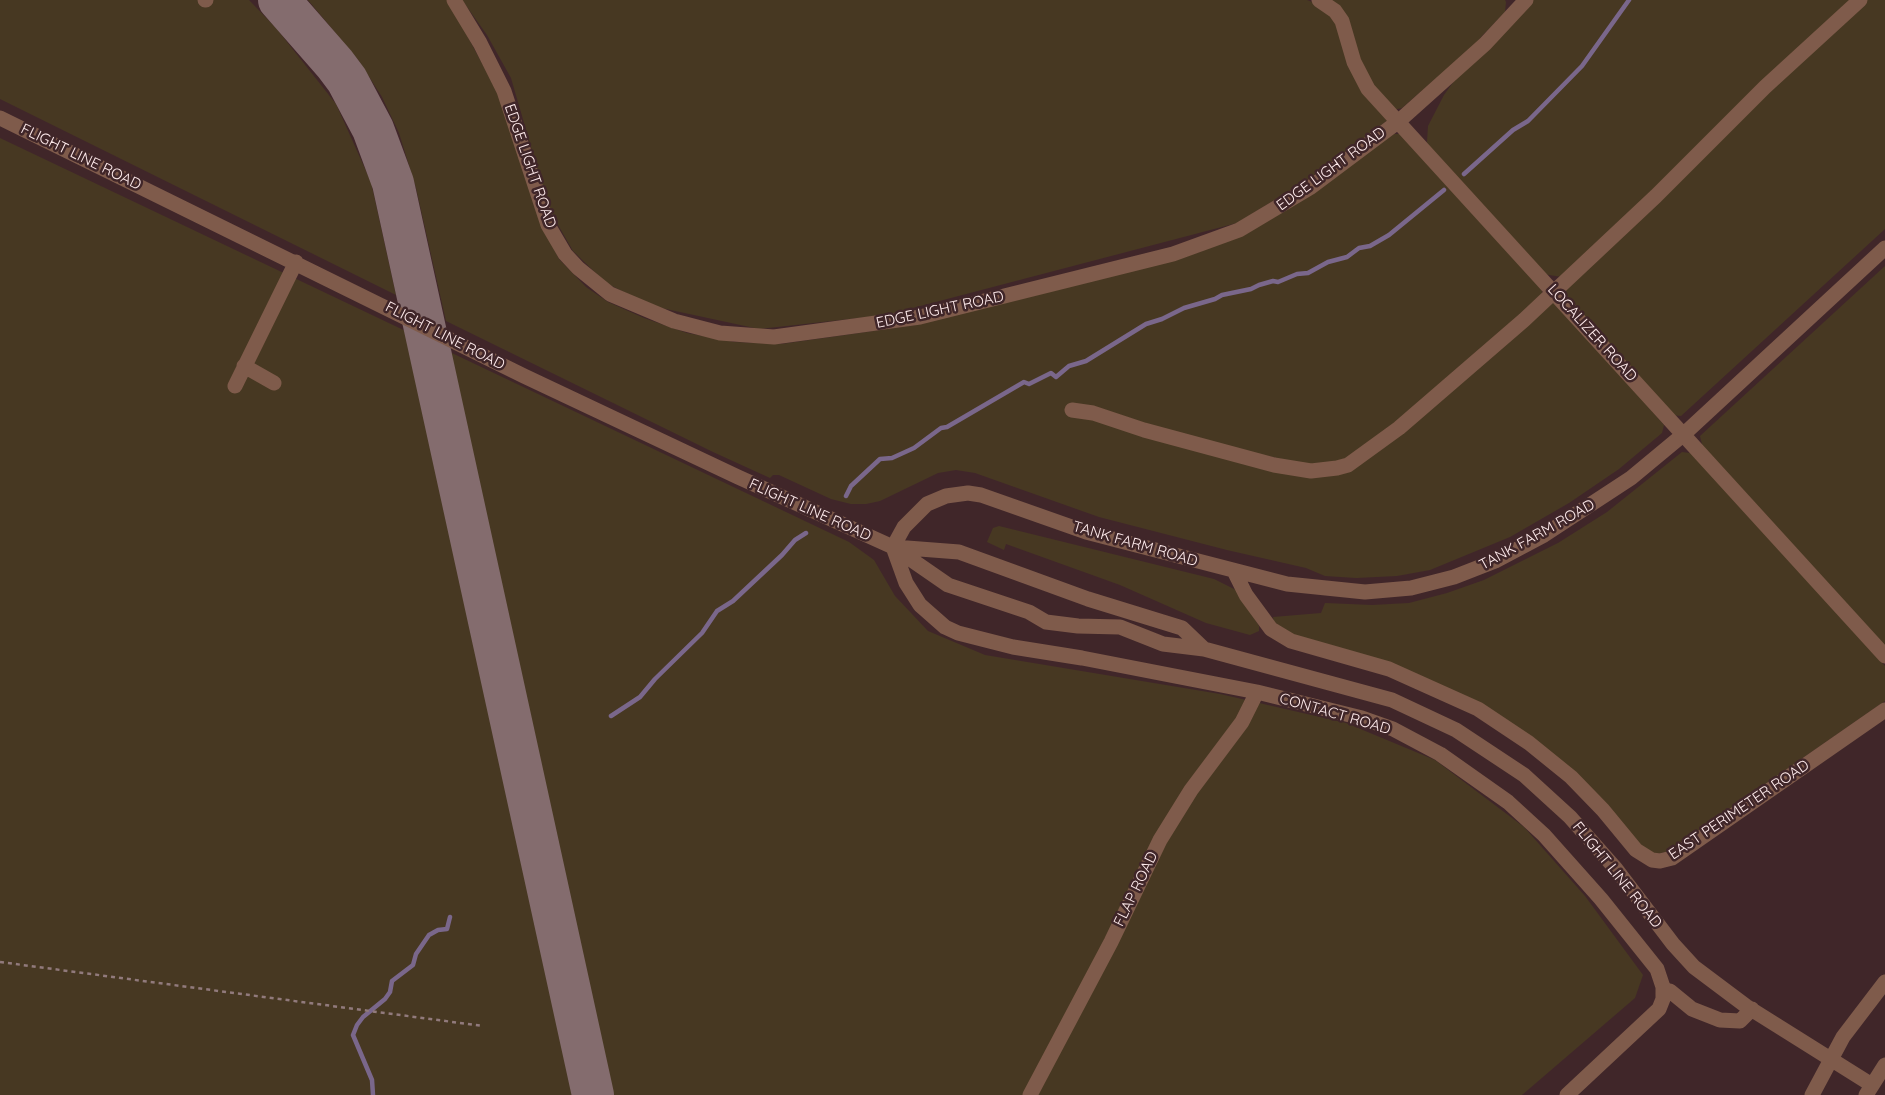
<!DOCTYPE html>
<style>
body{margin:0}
canvas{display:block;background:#402629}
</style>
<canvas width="1885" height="1095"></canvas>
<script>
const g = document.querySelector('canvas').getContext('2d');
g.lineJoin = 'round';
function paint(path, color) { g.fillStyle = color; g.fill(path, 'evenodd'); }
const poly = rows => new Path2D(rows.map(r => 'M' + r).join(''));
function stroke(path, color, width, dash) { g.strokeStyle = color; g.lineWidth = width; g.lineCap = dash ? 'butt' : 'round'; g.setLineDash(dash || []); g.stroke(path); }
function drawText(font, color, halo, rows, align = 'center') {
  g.font = font + ' Quicksand,sans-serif'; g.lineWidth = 5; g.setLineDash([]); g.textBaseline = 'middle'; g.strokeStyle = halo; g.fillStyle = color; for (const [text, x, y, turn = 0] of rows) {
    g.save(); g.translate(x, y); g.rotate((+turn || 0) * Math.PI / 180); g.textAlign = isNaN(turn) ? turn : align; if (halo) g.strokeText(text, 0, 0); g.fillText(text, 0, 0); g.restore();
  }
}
paint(poly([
 [0,0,249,0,276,28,336,104,371,182,396,295,0,99],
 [308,0,448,0,498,93,539,219,559,259,586,287,608,302,644,318,687,333,735,342,781,344,916,325,1200,252,1394,134,1400,134,1542,287,1542,293,1540,299,1365,449,1339,464,1316,467,1066,410,1338,473,1552,296,1664,425,1662,433,1619,469,1569,503,1510,537,1430,570,1397,576,1356,578,1325,576,1306,568,1227,550,1099,517,975,473,956,470,938,473,880,501,866,504,851,504,831,499,779,475,773,475,770,478,713,452,446,321,416,188,399,133,382,97,359,61],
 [462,0,1307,0,1320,5,1331,13,1388,120,1307,180,1237,223,886,315,759,329,652,306,606,283,573,251,549,209,511,78,487,35],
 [1326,0,1505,0,1506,2,1505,12,1481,37,1468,59,1433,81,1402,108,1393,110,1367,83],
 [1533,0,1854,0,1562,277,1543,274,1432,152,1427,142,1428,126,1444,95,1454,81],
 [1866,0,1885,0,1885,229,1681,416,1672,415,1558,291],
 [0,138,849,542,874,560,895,596,928,631,985,655,1220,694,1346,723,1435,760,1524,827,1585,896,1643,975,1635,998,1522,1095,0,1095],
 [1885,266,1885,649,1703,448,1700,436],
 [1682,452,1690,453,1698,460,1885,666,1885,701,1667,852,1650,855,1531,736,1294,635,1274,622,1273,617,1321,613,1325,603,1372,605,1409,603,1447,593,1484,580,1558,543,1607,512],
 [999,526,1214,579,1238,591,1259,626,1259,631,1250,635,1206,623,1120,585,1006,544,1004,550,987,542,993,528]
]), '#473822');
stroke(poly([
 [1464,174,1513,130,1528,121,1582,66,1629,0],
 [846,496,851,486,880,459,892,458,914,448,941,428,947,427,1024,382,1029,384,1051,373,1056,377,1069,366,1086,361,1146,324,1162,319,1184,308,1215,299,1222,295,1251,289,1259,285,1273,281,1278,282,1297,274,1308,273,1328,262,1347,257,1359,248,1370,246,1389,235,1444,190],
 [611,716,640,697,655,679,702,633,717,611,733,601,782,555,795,540,806,533],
 [373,1095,372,1080,353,1035,357,1025,363,1017,385,999,390,992,392,981,413,965,416,954,429,935,438,930,447,929,450,917]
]), '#7a678b', 4.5);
stroke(poly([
 [279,0,335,64,347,80,373,129,393,183,593,1095]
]), '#846c6e', 42);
stroke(poly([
 [0,962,483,1026]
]), '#917a7c', 2.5, [4, 4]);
stroke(poly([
 [205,0,206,0],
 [454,0,480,43,504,91,548,225,565,254,578,268,610,294,674,321,720,333,774,337,920,317,1173,254,1239,230,1311,187,1399,121,1485,44,1526,0],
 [1319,0,1335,11,1342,21,1354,62,1368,89,1885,656],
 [0,118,524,376,738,477,893,547,948,585,1029,612,1046,622,1078,626,1120,627,1163,644,1204,649,1392,700,1456,730,1524,775,1570,817,1616,869,1673,944,1694,967,1746,1006,1872,1085],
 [244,366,274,383],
 [235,386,296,262],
 [1072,410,1093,413,1144,430,1274,465,1311,471,1337,468,1348,465,1399,428,1524,320,1656,196,1765,87,1860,0],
 [893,547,904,527,927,504,946,496,968,493,981,495,1086,532,1287,584,1365,592,1411,588,1454,577,1495,561,1544,535,1631,478,1684,434,1885,248],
 [893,547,906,583,920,605,945,627,958,633,1013,647,1082,658,1257,692,1362,718,1393,729,1440,754,1508,802,1544,835,1601,899,1657,969,1663,987,1663,999,1659,1009,1567,1095],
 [894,547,959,552,1088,599,1182,628,1204,649],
 [1234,571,1246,595,1271,629,1291,641,1389,669,1478,709,1529,743,1571,777,1603,810,1636,850,1652,860,1660,861,1672,858,1885,710],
 [1663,993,1670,991,1692,1009,1720,1020,1740,1021,1752,1009],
 [1030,1095,1111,942,1160,840,1191,790,1242,722,1257,692],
 [1812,1095,1843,1037,1885,982],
 [1866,1095,1885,1065]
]), '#7f5b4b', 15);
drawText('15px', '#ffeced', '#402629', [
 ["FLIGHT LINE ROAD",81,157,26],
 ["EDGE LIGHT ROAD",530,166,71],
 ["EDGE LIGHT ROAD",1331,169,-36],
 ["EDGE LIGHT ROAD",940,310,-12],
 ["LOCALIZER ROAD",1592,333,48],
 ["FLIGHT LINE ROAD",445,336,27],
 ["FLIGHT LINE ROAD",810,510,24],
 ["TANK FARM ROAD",1537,535,-29],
 ["TANK FARM ROAD",1135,544,16],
 ["CONTACT ROAD",1335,714,16],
 ["EAST PERIMETER ROAD",1739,810,-34],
 ["FLIGHT LINE ROAD",1617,875,51],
 ["FLAP ROAD",1136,889,-64]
]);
</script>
